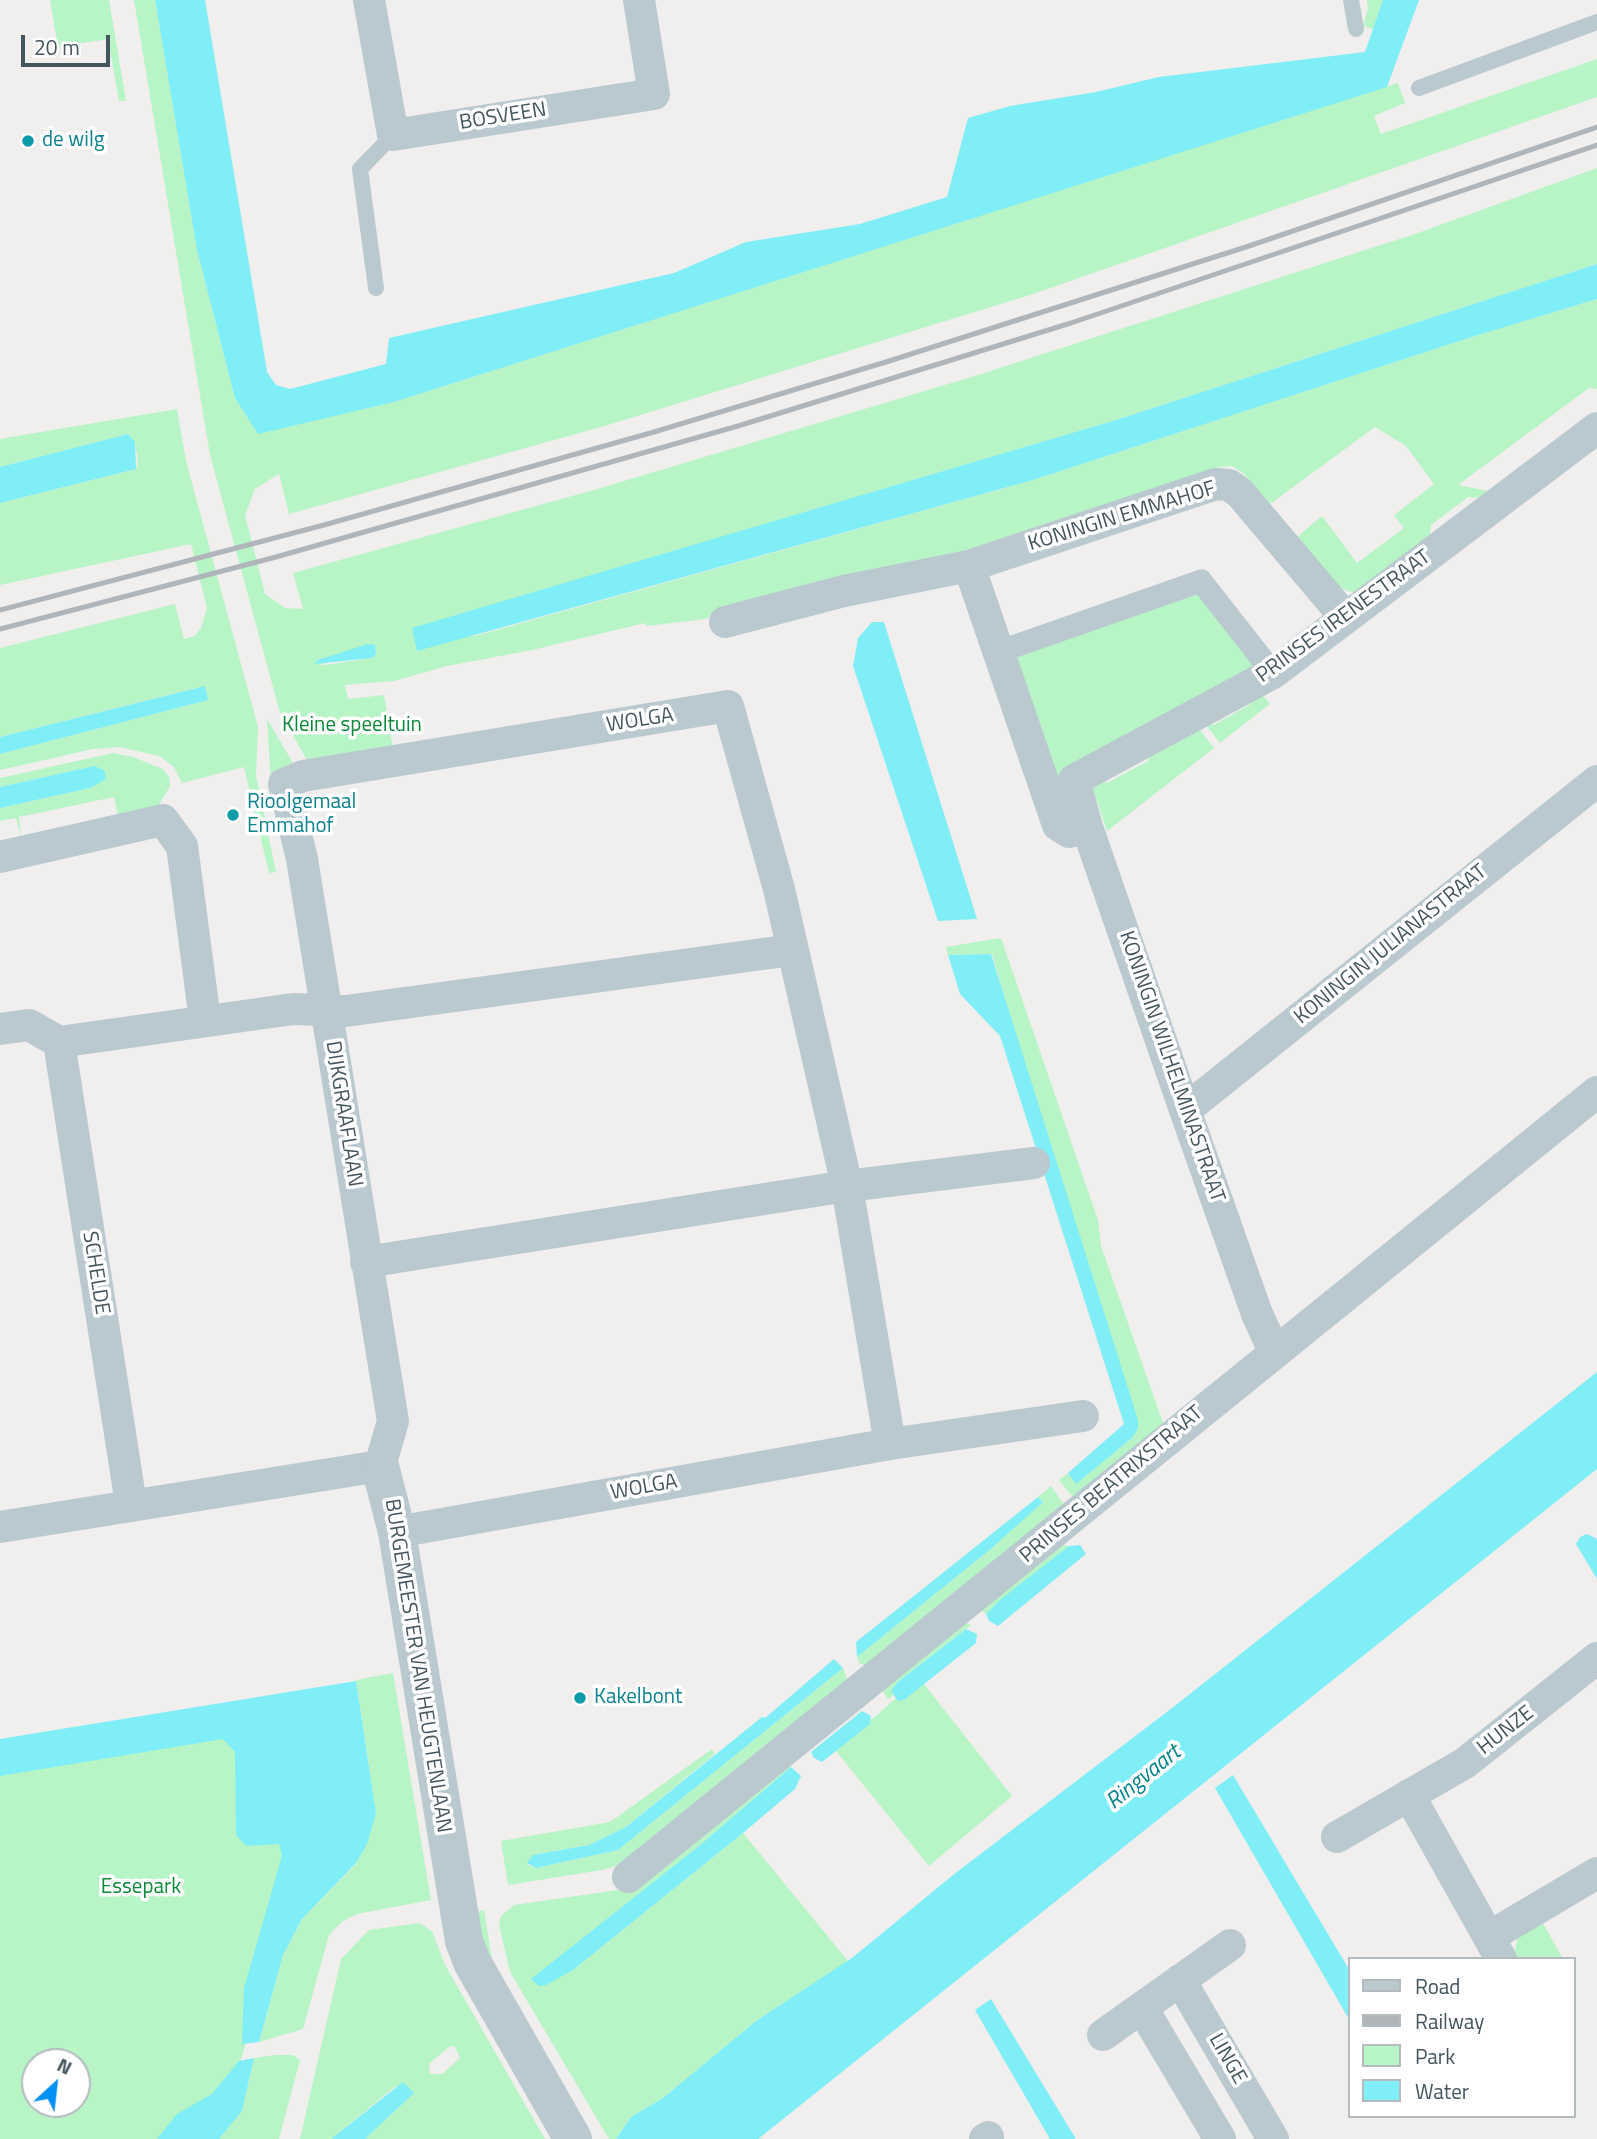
<!DOCTYPE html>
<style>
body{margin:0}
#map{position:relative;width:1597px;height:2139px;overflow:hidden;background:#f1eeee;font-family:"Titillium Web",sans-serif}
canvas{display:block}
.legend{position:absolute;left:1348px;top:1957px;width:228px;height:161px;box-sizing:border-box;background:#fff;border:2px solid #b4bbbf;margin:0;padding:9px 12px;list-style:none;font-size:21px;color:#44555e}
.legend li{display:flex;align-items:center;gap:14px;height:35px}
.legend b{width:35px;border:2px solid #b4bbbf}
.north{position:absolute;left:21px;top:2048px;width:70px;height:70px;box-sizing:border-box;background:#fff;border:2px solid #b4bbbf;border-radius:50%;rotate:27deg;font-size:19px;font-weight:700;line-height:28px;text-align:center;color:#44555e}
.north::after{content:'';display:block;margin:auto;width:24px;height:32px;background:#0590f5;clip-path:polygon(50% 0,100% 100%,50% 72%,0 100%)}
.scale{position:absolute;left:21px;top:35px;width:89px;height:32px;box-sizing:border-box;border:4px solid #44555e;border-top:0;padding-left:9px;font-size:21px;line-height:24px;white-space:nowrap;color:#44555e;-webkit-text-stroke:5px #fff;paint-order:stroke}
</style>
<div id="map">
<canvas width="1597" height="2139"></canvas>
<ul class="legend">
<li><b style="height:9px;background:#bac9cf"></b>Road</li>
<li><b style="height:9px;background:#b0b5ba"></b>Railway</li>
<li><b style="height:19px;background:#b7f4c6"></b>Park</li>
<li><b style="height:19px;background:#7feef6"></b>Water</li>
</ul>
<div class="north">N</div>
<div class="scale">20 m</div>
</div>
<script>
const g = document.querySelector('canvas').getContext('2d');
g.lineJoin = 'round';
function paint(path, color) { g.fillStyle = color; g.fill(path, 'evenodd'); }
const poly = rows => new Path2D(rows.map(r => 'M' + r).join(''));
function stroke(path, color, width, dash) { g.strokeStyle = color; g.lineWidth = width; g.lineCap = dash ? 'butt' : 'round'; g.setLineDash(dash || []); g.stroke(path); }
function drawText(font, color, halo, rows, align = 'center') {
  g.font = font + ' "Titillium Web",sans-serif'; g.lineWidth = 7; g.setLineDash([]); g.textBaseline = 'middle'; g.strokeStyle = halo; g.fillStyle = color; for (const [text, x, y, turn = 0] of rows) {
    g.save(); g.translate(x, y); g.rotate((+turn || 0) * Math.PI / 180); g.textAlign = isNaN(turn) ? turn : align; if (halo) g.strokeText(text, 0, 0); g.fillText(text, 0, 0); g.restore();
  }
}
paint(poly([
 [50,0,109,0,126,101,119,101,108,39,58,47],
 [134,0,155,0,197,250,235,398,258,433,394,402,1398,83,1405,103,1374,116,1381,134,1597,59,1597,97,1036,293,608,425,289,514,279,474,255,489,245,515,265,594,285,608,303,609,293,573,594,490,978,375,1418,233,1597,168,1597,264,1116,420,412,629,475,636,1033,480,1472,337,1597,299,1597,389,1589,388,1458,485,1488,491,1479,498,1468,497,1431,525,1429,540,1365,589,1352,592,1337,587,1297,537,1322,516,1357,563,1404,528,1394,515,1434,484,1406,446,1375,427,1270,504,1243,473,1232,466,1219,467,934,564,715,614,705,619,646,626,645,623,532,650,447,666,394,681,345,685,348,699,384,695,393,748,307,760,280,713,210,455],
 [375,646,376,654,372,658,317,666],
 [1367,0,1383,0,1373,30,1363,25,1368,9],
 [177,409,186,461,258,727,256,776,276,872,269,873,244,767,182,783,174,767,159,756,119,747,93,749,0,770,0,754,208,700,205,687,196,688,0,737,0,648,175,604,184,639,195,636,201,628,207,608,191,544,0,585,0,503,136,469,138,461,135,442,128,434,0,467,0,439],
 [1200,586,1262,665,1065,772,1073,817,1005,653],
 [1259,691,1270,704,1220,743,1203,721,1214,725,1251,704],
 [267,719,293,763,276,772,271,784],
 [1196,725,1214,748,1107,831,1091,783,1095,780,1107,783,1148,761,1151,749],
 [113,753,133,757,163,769,169,777,170,786,158,807,118,816,114,797,19,817,21,837,16,818,0,821,0,808,90,788,94,766,0,787,0,778],
 [1001,938,1098,1220,1101,1246,1163,1423,1076,1501,1059,1480,1068,1473,1077,1483,1132,1438,992,954,948,955,946,947],
 [1051,1486,1067,1509,866,1666,859,1663,857,1657,992,1548,1043,1501,1038,1497],
 [1058,1544,1069,1546,986,1614,978,1607],
 [963,1621,971,1625,898,1682,891,1691,894,1695,888,1699,880,1687],
 [843,1668,848,1681,630,1862,602,1870,508,1885,501,1841,610,1822,712,1749,715,1754,626,1827,589,1845,533,1855,528,1865,536,1868,618,1850],
 [393,1673,431,1900,357,1914,343,1921,329,1935,303,2029,259,2042,283,1955,302,1919,356,1864,376,1813,356,1680],
 [924,1684,1012,1796,929,1866,836,1751,896,1698,904,1699],
 [336,1713,227,2111,191,2139,0,2139,0,1768],
 [35,2062,77,2062,77,2104,35,2104],
 [789,1763,791,1767,699,1846,532,1979,573,1970,743,1833,848,1961,756,2021,663,2098,631,2117,616,2139,609,2139,510,1972,499,1924,501,1916,514,1905,632,1888],
 [484,1910,494,1972,473,1913],
 [1541,1920,1563,1959,1513,1959,1519,1932],
 [419,1923,432,1931,445,1965,545,2139,365,2139,414,2093,396,2086,331,2139,300,2139,341,1959,369,1930],
 [450,2046,455,2047,460,2058,442,2074,430,2074,429,2064],
 [275,2055,293,2055,300,2060,279,2139,219,2139,242,2111,254,2058]
]), '#b7f4c6');
paint(poly([
 [155,0,205,0,267,372,276,385,290,389,386,364,389,338,674,273,746,242,860,224,947,197,968,118,1010,106,1096,92,1159,77,1365,52,1383,0,1419,0,1387,87,394,402,258,434,235,398,197,250],
 [1597,264,1597,299,1472,337,1033,480,417,651,412,628,1116,420],
 [128,434,135,442,136,469,0,503,0,467],
 [872,622,884,622,977,919,938,921,853,666,858,638],
 [368,644,375,645,376,654,372,658,314,664,318,660],
 [205,686,208,700,0,754,0,737],
 [94,766,104,770,106,779,90,788,0,808,0,787],
 [991,954,1138,1420,1138,1428,1132,1438,1076,1484,1068,1473,1124,1424,1000,1036,960,994,948,955],
 [1597,1372,1597,1469,758,2139,616,2139,631,2117,663,2098,756,2021,852,1958,953,1875,1176,1705],
 [1038,1497,1043,1502,992,1548,857,1657,856,1642],
 [1587,1534,1597,1539,1597,1579,1576,1544,1580,1537],
 [1080,1545,1086,1554,998,1626,989,1621,986,1614,1000,1600,1069,1546],
 [966,1629,977,1634,976,1643,904,1700,898,1701,891,1691,898,1682],
 [834,1659,843,1668,618,1850,536,1868,527,1863,533,1855,589,1845,626,1827,762,1717,765,1718],
 [356,1681,376,1813,367,1844,356,1863,302,1919,283,1955,259,2042,242,2044,244,1988,282,1856,279,1844,246,1846,236,1835,235,1752,223,1739,0,1776,0,1739],
 [862,1711,871,1716,870,1724,822,1762,814,1758,811,1752],
 [791,1767,801,1776,795,1789,743,1833,573,1970,546,1985,539,1986,531,1979,699,1846],
 [1233,1775,1350,1971,1350,2021,1215,1788],
 [991,1999,1076,2139,1050,2139,975,2010],
 [254,2058,242,2111,219,2139,157,2139,177,2114,212,2094,239,2061],
 [403,2082,414,2093,365,2139,331,2139]
]), '#7feef6');
stroke(poly([
 [1351,0,1356,29],
 [1419,88,1597,22],
 [376,288,360,169,393,135]
]), '#bac9cf', 16);
stroke(poly([
 [998,652,1201,581,1273,673]
]), '#bac9cf', 23);
stroke(poly([
 [369,0,393,135,654,94,639,0],
 [969,566,1058,825,1069,832,1087,827],
 [725,622,844,591,969,566,1216,484,1229,485,1240,493,1345,617],
 [0,857,163,820,182,846,205,1020],
 [0,1029,29,1025,59,1042,293,1009,346,1011,792,950],
 [59,1042,131,1504],
 [1185,1110,1597,781],
 [366,1262,847,1186,1034,1163],
 [1274,1351,1257,1314,1185,1110,1087,827,1074,780,1273,673,1597,428],
 [0,1527,380,1466,393,1421,302,859,284,784,303,776,728,706,779,889,847,1186,890,1444],
 [397,1532,890,1444,1083,1416],
 [1409,1795,1501,1959],
 [1337,1837,1465,1763,1597,1658],
 [628,1877,1597,1092],
 [1489,1937,1597,1873],
 [1180,1980,1273,2139],
 [1142,2008,1220,2139],
 [1103,2035,1230,1945],
 [985,2139,988,2137]
]), '#bac9cf', 32);
stroke(poly([
 [380,1466,397,1532,464,1941,472,1962,573,2139]
]), '#bac9cf', 38);
stroke(poly([
 [0,610,324,525,654,432,886,362,1249,246,1597,127],
 [0,629,276,557,738,426,1071,323,1597,145]
]), '#b0b5ba', 5);
for (const [x, y, r, color] of [
 [28,141,7,"#0f9aa8"],
 [233,815,7,"#0f9aa8"],
 [580,1698,7,"#0f9aa8"]
]) { const dot = new Path2D(); dot.arc(x, y, r, 0, 2 * Math.PI); g.fillStyle = color; g.fill(dot); stroke(dot, '#fff', 2.5); }
drawText('21px', '#44555e', '#fff', [
 ["BOSVEEN",503,117,-9],
 ["KONINGIN EMMAHOF",1122,517,-17],
 ["PRINSES IRENESTRAAT",1344,617,-36],
 ["WOLGA",640,721,-9],
 ["KONINGIN JULIANASTRAAT",1391,945,-39],
 ["KONINGIN WILHELMINASTRAAT",1171,1067,71],
 ["DIJKGRAAFLAAN",343,1114,81],
 ["SCHELDE",95,1273,81],
 ["PRINSES BEATRIXSTRAAT",1112,1485,-40],
 ["WOLGA",644,1488,-10],
 ["BURGEMEESTER VAN HEUGTENLAAN",417,1666,81],
 ["HUNZE",1506,1731,-38],
 ["LINGE",1227,2059,60]
]);
drawText('21px', '#0d838f', '#fff', [
 ["de wilg",42,141],
 ["Rioolgemaal",247,803],
 ["Emmahof",247,827],
 ["Kakelbont",594,1698]
], 'left');
drawText('21px', '#0c8838', '#fff', [
 ["Kleine speeltuin",352,726],
 ["Essepark",141,1888]
]);
drawText('italic 23px', '#04838c', '#fff', [
 ["Ringvaart",1144,1778,-39]
]);
</script>
